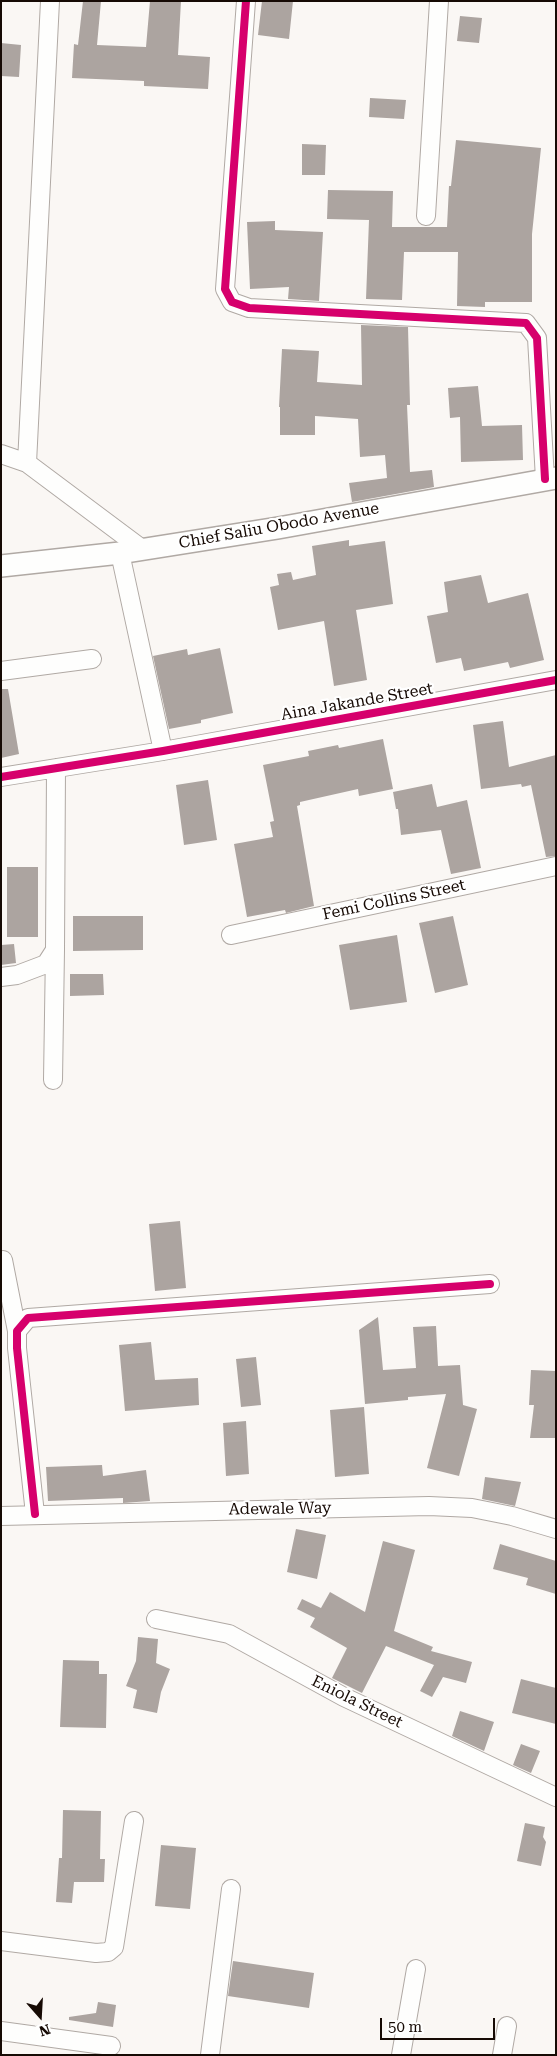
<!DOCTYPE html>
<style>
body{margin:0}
#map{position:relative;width:557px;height:2056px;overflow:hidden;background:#faf7f4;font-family:"Roboto Serif",serif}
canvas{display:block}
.frame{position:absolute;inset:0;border:2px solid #160a04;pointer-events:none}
.north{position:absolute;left:15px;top:1991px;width:50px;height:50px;-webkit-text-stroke:4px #fff;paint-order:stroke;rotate:161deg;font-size:14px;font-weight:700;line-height:20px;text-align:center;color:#160a04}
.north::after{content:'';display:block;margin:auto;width:18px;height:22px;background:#160a04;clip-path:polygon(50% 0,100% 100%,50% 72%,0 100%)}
.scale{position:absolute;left:380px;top:2018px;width:115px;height:22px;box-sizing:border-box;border:2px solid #160a04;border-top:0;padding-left:6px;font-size:15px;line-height:18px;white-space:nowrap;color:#160a04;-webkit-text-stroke:4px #fff;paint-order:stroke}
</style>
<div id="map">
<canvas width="557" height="2056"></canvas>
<div class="frame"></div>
<div class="north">N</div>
<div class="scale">50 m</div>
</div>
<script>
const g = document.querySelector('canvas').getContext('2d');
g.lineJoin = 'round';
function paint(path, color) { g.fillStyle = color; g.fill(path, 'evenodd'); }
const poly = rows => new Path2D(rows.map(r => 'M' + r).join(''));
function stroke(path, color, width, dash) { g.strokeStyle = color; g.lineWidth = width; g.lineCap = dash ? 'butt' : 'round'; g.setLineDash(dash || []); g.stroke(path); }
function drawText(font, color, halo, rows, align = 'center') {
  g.font = font + ' "Roboto Serif",serif'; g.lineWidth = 4.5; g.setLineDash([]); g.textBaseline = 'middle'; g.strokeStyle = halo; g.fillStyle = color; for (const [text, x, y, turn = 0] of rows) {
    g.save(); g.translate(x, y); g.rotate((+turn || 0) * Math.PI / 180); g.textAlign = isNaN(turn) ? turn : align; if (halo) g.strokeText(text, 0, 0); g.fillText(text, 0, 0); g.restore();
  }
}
paint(poly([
 [83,1,101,1,97,45,146,47,150,1,181,1,178,55,210,57,208,89,144,86,144,81,72,78,74,44,78,45],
 [262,1,293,1,289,39,258,35],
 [460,16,482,18,479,43,457,41],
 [1,43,21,45,19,77,1,76],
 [370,98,406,100,404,119,369,117],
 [456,140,541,148,532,234,532,302,485,302,485,307,457,306,458,252,404,252,402,300,366,299,369,220,327,219,328,190,393,191,392,227,447,227,449,186,451,186],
 [302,144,326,145,325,175,302,175],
 [275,221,275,230,323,232,319,301,288,299,289,287,250,289,247,222],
 [361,325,408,327,410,405,407,405,410,472,432,470,434,487,352,502,349,483,387,478,385,455,360,457,358,419,315,416,315,435,280,435,280,407,279,407,282,349,319,351,317,382,362,385],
 [478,386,482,426,522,425,523,460,461,462,460,417,450,418,448,388],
 [349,540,349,546,385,541,393,604,356,610,367,680,334,686,324,621,278,630,270,587,279,585,277,574,291,572,293,580,316,575,312,546],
 [481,575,488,603,528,593,544,660,510,668,508,662,464,671,461,658,436,663,427,616,448,612,444,582],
 [220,648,233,713,201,720,201,723,169,729,153,656,187,649,188,655],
 [1,689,8,689,19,754,1,758],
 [503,721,509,767,556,755,556,856,546,857,531,785,522,787,521,784,481,789,473,725],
 [383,739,393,789,359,796,358,789,300,802,300,805,297,806,314,906,286,913,285,910,247,917,234,844,273,837,270,822,274,821,263,765,309,756,308,751,338,745,339,748],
 [208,780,217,840,184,845,176,785],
 [432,784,437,807,467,800,481,868,451,874,441,830,401,835,398,809,396,809,393,792],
 [7,867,38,867,38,937,7,937],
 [73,916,143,916,143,950,73,951],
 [453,916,468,985,435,993,419,923],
 [397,935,407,1002,350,1010,339,945],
 [14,944,16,963,1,965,1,945],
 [70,974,103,974,104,995,70,996],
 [180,1221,186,1288,155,1291,149,1224],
 [378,1317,383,1370,416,1368,413,1327,436,1326,438,1366,460,1365,463,1405,477,1409,459,1476,427,1468,446,1394,408,1397,408,1400,365,1404,359,1330],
 [151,1342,155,1380,198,1378,199,1405,125,1411,119,1345],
 [256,1357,261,1405,241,1407,236,1359],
 [531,1370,556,1371,556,1438,530,1438,534,1405,529,1405],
 [364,1407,369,1474,335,1477,330,1410],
 [246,1421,249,1474,226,1476,223,1423],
 [102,1465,103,1476,146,1470,150,1501,123,1503,123,1498,48,1501,46,1467],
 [485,1477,521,1482,515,1506,482,1499],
 [296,1529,326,1535,317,1579,287,1572],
 [383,1541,415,1550,394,1631,433,1647,431,1651,472,1662,466,1683,443,1677,432,1697,420,1691,434,1665,386,1646,362,1693,332,1678,347,1648,310,1627,315,1618,297,1609,302,1599,321,1608,330,1592,365,1612],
 [500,1544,556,1561,556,1594,526,1585,528,1578,493,1569],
 [138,1637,158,1639,156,1663,170,1669,161,1692,157,1713,133,1708,137,1690,126,1686,136,1661],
 [63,1660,99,1661,99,1674,107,1674,106,1728,60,1727],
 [521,1679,556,1688,556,1724,512,1713],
 [460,1711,494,1722,484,1751,452,1736],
 [521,1744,540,1751,531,1773,513,1765],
 [63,1810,101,1811,100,1859,105,1859,104,1882,74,1882,72,1903,56,1902,59,1858,62,1858],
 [525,1823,545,1827,543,1837,546,1842,541,1866,517,1861],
 [161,1845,196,1848,190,1909,155,1906],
 [233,1961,314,1973,309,2008,228,1996],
 [98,2002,116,2005,113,2027,69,2020,69,2017,96,2013]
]), '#aca4a0');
const minor = poly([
 [246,1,225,289,232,302,249,308,526,323,537,338,545,479],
 [426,216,439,1],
 [1,454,27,463,142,549],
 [27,463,50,1],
 [120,553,163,751],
 [1,671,92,659],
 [1,777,163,751,556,680],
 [231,935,556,866],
 [1,977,17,975,46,964,55,950,56,768],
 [53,1080,55,950],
 [3,1260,17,1331],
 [35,1514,17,1348,17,1331,28,1318,490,1284],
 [1,1516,429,1506,472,1508,512,1516,556,1529],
 [156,1619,229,1634,344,1697,556,1797],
 [1,1941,96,1953,108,1952,114,1947,134,1821],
 [1,2031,111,2046],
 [210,2055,231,1889],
 [401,2055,416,1969],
 [502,2055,507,2026]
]);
const tertiary = poly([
 [1,566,120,553,278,528,556,478]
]);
stroke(minor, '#b0a9a4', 20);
stroke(tertiary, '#b0a9a4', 24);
stroke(minor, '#fefefd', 18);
stroke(tertiary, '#fefefd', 21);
stroke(poly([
 [246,1,225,289,232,302,249,308,526,323,537,338,545,479],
 [1,777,163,751,556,680],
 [35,1514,17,1348,17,1331,28,1318,490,1284]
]), '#d6006c', 8);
drawText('16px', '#160a04', '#fff', [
 ["Chief Saliu Obodo Avenue",279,526,-10],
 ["Aina Jakande Street",357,702,-10],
 ["Femi Collins Street",394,900,-12],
 ["Adewale Way",280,1509,-1],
 ["Eniola Street",357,1702,26]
]);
</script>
